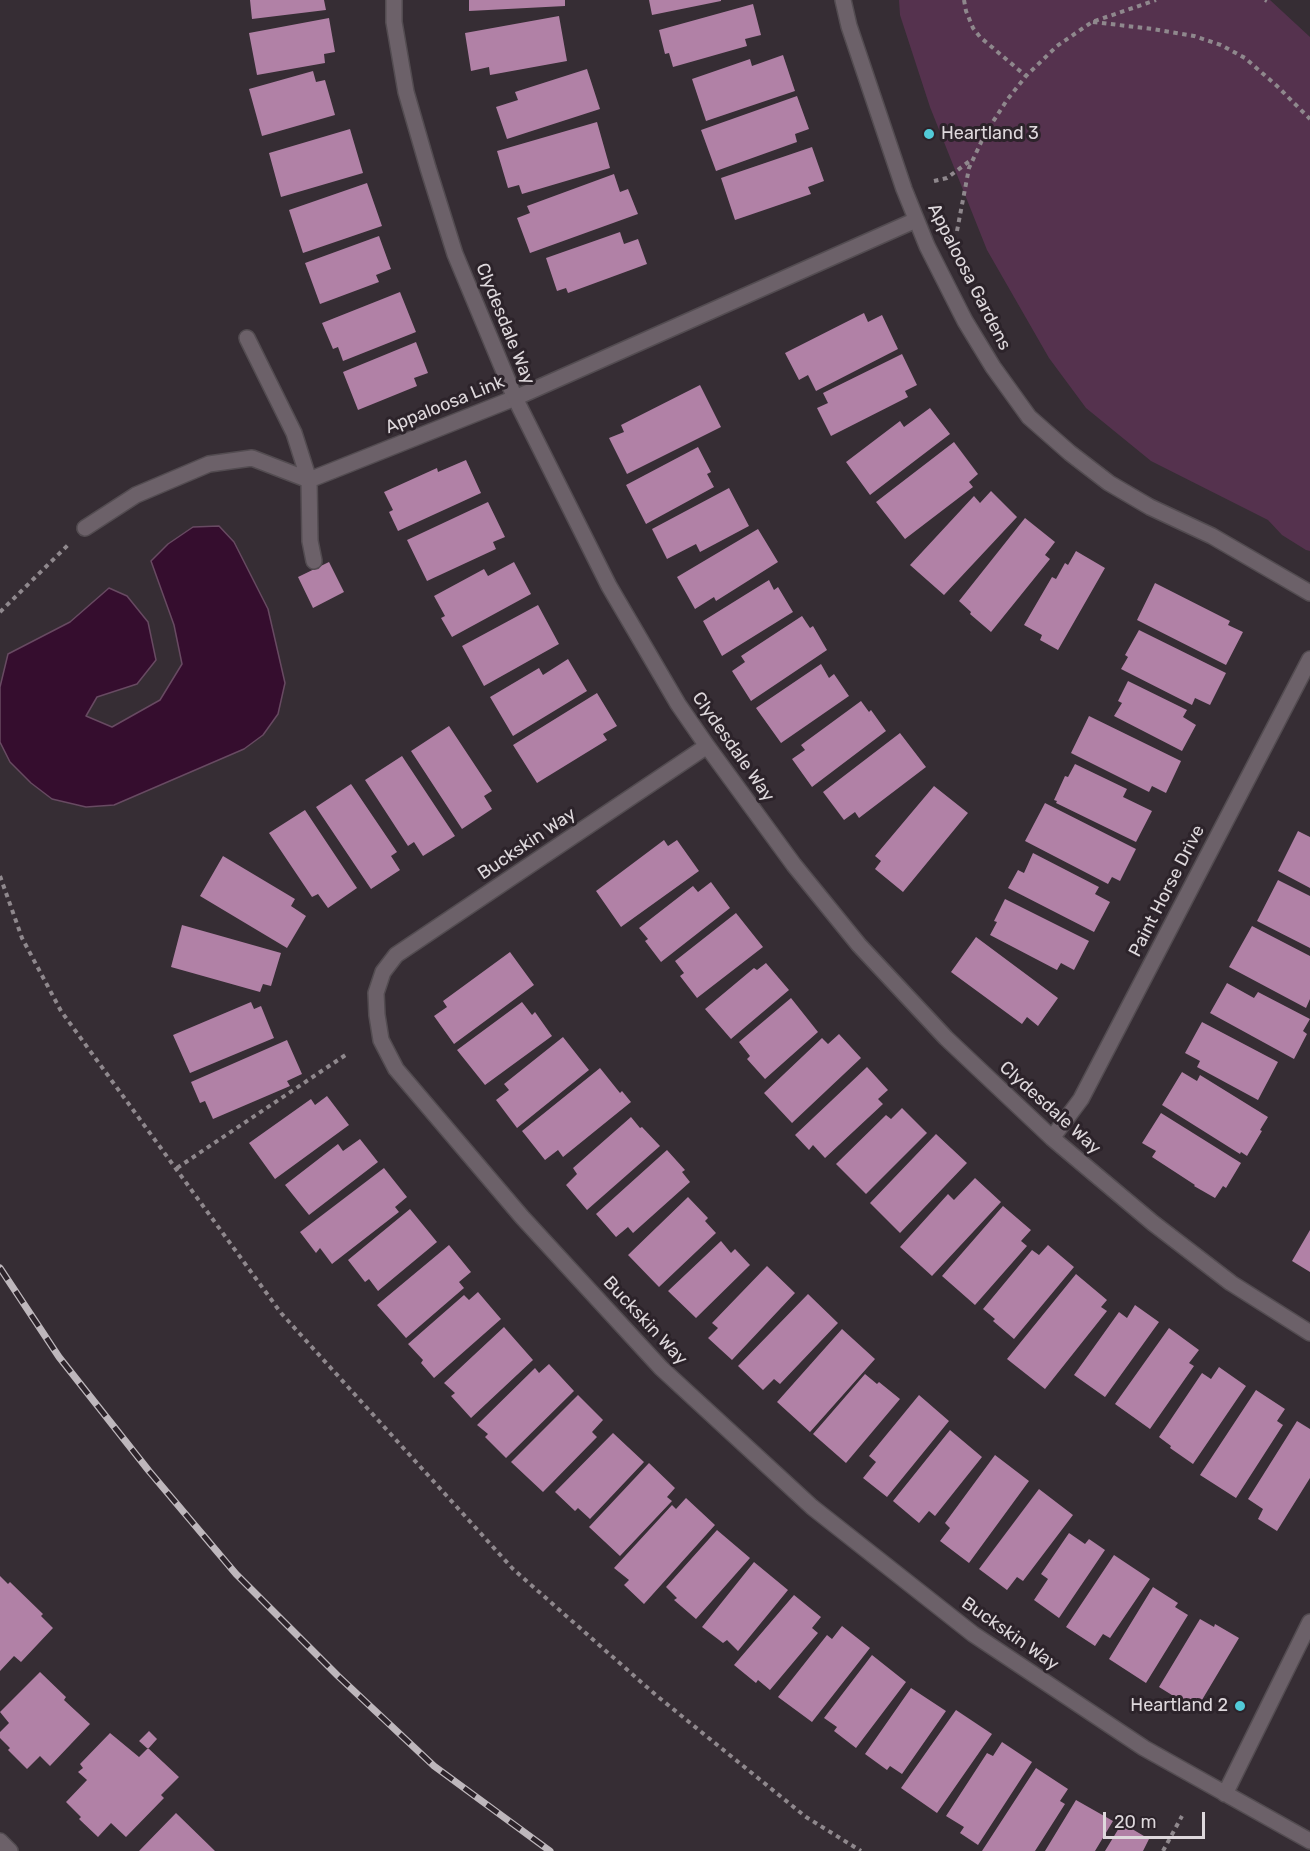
<!DOCTYPE html>
<style>
body{margin:0}
#map{position:relative;width:1310px;height:1851px;overflow:hidden;background:#362d34;font-family:Rubik,sans-serif}
canvas{display:block}
.scale{position:absolute;left:1103px;top:1812px;width:102px;height:27px;box-sizing:border-box;border:3px solid #ded8dc;border-top:0;padding-left:8px;font-size:18px;line-height:21px;white-space:nowrap;color:#ded8dc;-webkit-text-stroke:4px #2c232a;paint-order:stroke}
</style>
<div id="map">
<canvas width="1310" height="1851"></canvas>
<div class="scale">20 m</div>
</div>
<script>
const g = document.querySelector('canvas').getContext('2d');
g.lineJoin = 'round';
function paint(path, color) { g.fillStyle = color; g.fill(path, 'evenodd'); }
const poly = rows => new Path2D(rows.map(r => 'M' + r).join(''));
function stroke(path, color, width, dash) { g.strokeStyle = color; g.lineWidth = width; g.lineCap = dash ? 'butt' : 'round'; g.setLineDash(dash || []); g.stroke(path); }
function drawText(font, color, halo, rows, align = 'center') {
  g.font = font + ' Rubik,sans-serif'; g.lineWidth = 6; g.setLineDash([]); g.textBaseline = 'middle'; g.strokeStyle = halo; g.fillStyle = color; for (const [text, x, y, turn = 0] of rows) {
    g.save(); g.translate(x, y); g.rotate((+turn || 0) * Math.PI / 180); g.textAlign = isNaN(turn) ? turn : align; if (halo) g.strokeText(text, 0, 0); g.fillText(text, 0, 0); g.restore();
  }
}
paint(poly([
 [899,0,1270,0,1310,37,1310,551,1306,550,1282,535,1268,520,1151,461,1086,408,1049,358,987,250,930,107,900,15]
]), '#55324e');
const water = poly([
 [219,526,234,542,268,609,285,683,278,714,263,735,244,749,114,805,86,807,52,799,31,783,10,762,0,742,0,687,8,654,70,622,109,588,127,596,148,622,156,660,137,684,97,697,86,716,112,727,160,700,182,664,174,625,151,561,168,544,193,527,219,526]
]);
paint(water, '#350d2e');
stroke(water, '#684a62', 1.5);
paint(poly([
 [250,0,324,0,326,10,252,19],
 [469,0,565,0,565,6,469,11],
 [649,0,721,0,721,1,652,15],
 [753,4,761,35,745,39,747,46,673,67,669,53,665,54,659,30],
 [559,16,567,61,490,75,489,67,471,71,465,33],
 [329,18,335,52,324,54,325,63,257,75,249,33],
 [783,55,795,91,706,121,692,79,750,59,752,66],
 [587,69,600,109,507,139,496,107,518,100,515,92],
 [313,71,316,82,325,80,335,115,262,136,249,89],
 [797,96,809,129,795,134,797,142,716,171,701,130],
 [597,122,610,168,522,194,519,185,508,188,497,151],
 [350,129,363,173,281,197,269,153],
 [812,147,824,181,808,187,811,194,735,220,721,178],
 [614,174,620,192,628,189,638,214,530,253,517,218,530,213,527,206],
 [367,183,382,226,303,253,289,210],
 [620,232,624,244,638,239,647,264,568,293,566,288,557,291,546,258],
 [379,236,391,269,376,275,379,282,320,304,305,263],
 [400,292,416,332,343,361,338,347,333,349,322,323],
 [864,313,868,322,882,315,898,349,816,391,808,375,799,380,785,353],
 [416,342,428,373,414,378,417,386,358,410,343,372],
 [902,354,917,385,905,391,908,397,831,436,817,408,828,403,823,393],
 [700,385,721,427,627,474,609,438,624,432,621,425],
 [930,408,950,434,870,495,846,462,900,421,904,427],
 [954,442,978,474,969,482,973,487,905,539,876,502],
 [698,447,711,472,707,474,714,487,646,524,626,485],
 [466,460,481,493,398,531,389,512,393,510,384,492,437,468,438,472],
 [729,488,749,526,700,552,696,544,667,559,652,529],
 [991,491,1017,517,944,595,910,565,974,496,980,503],
 [488,502,505,537,493,542,496,549,427,581,407,540],
 [1025,518,1055,542,1045,555,1050,559,991,632,970,614,971,612,959,601],
 [758,529,778,562,716,601,714,597,695,609,677,577],
 [1076,551,1105,568,1058,650,1040,640,1042,635,1024,625,1052,577,1056,579,1065,563,1068,565],
 [329,562,344,592,313,608,298,577],
 [514,562,531,594,452,637,441,618,445,616,434,596,484,569,488,576],
 [769,580,774,590,778,587,793,612,722,656,703,621],
 [1155,583,1230,621,1228,625,1243,632,1226,665,1137,620],
 [538,605,559,644,484,686,462,646],
 [802,616,810,628,813,626,827,650,751,701,732,671,745,662,741,656],
 [1139,630,1226,673,1210,705,1195,698,1192,705,1121,669,1128,657,1125,655],
 [568,659,587,691,513,736,490,697,539,668,543,675],
 [821,664,829,678,834,674,849,696,781,743,756,708],
 [1128,681,1187,710,1183,717,1196,725,1182,751,1114,716,1122,703,1118,701],
 [597,693,617,726,603,734,607,740,537,783,513,745],
 [861,701,869,712,871,710,886,731,812,787,792,759,805,750,801,745],
 [1089,716,1181,761,1166,793,1152,786,1149,792,1071,753],
 [449,726,492,791,484,796,492,809,462,829,411,751],
 [900,733,926,767,859,818,855,812,844,820,823,792],
 [402,756,455,836,423,856,414,842,408,846,365,780],
 [1075,764,1127,789,1123,797,1152,811,1136,842,1056,803,1057,801,1054,800,1065,776,1068,777],
 [351,784,397,852,391,856,400,870,371,889,316,807],
 [934,786,968,813,903,892,875,869,881,861,875,856],
 [1045,803,1136,849,1120,881,1112,877,1108,884,1025,841],
 [305,810,357,888,328,908,318,894,312,897,269,833],
 [1298,831,1310,837,1310,888,1278,871],
 [664,840,668,846,677,840,699,871,621,927,596,891],
 [1033,853,1099,887,1095,894,1110,902,1094,932,1008,888,1018,870,1024,873],
 [223,856,295,899,291,906,306,916,287,948,200,896],
 [1278,880,1310,896,1310,948,1257,921],
 [711,882,730,908,661,962,645,941,648,939,639,928,693,886,698,892],
 [1005,899,1089,941,1074,970,1061,963,1057,970,990,935,997,922,994,921],
 [736,913,763,947,697,998,680,976,684,973,675,961],
 [182,925,281,953,271,986,263,984,260,992,171,967],
 [1252,926,1310,956,1310,999,1306,1008,1229,967],
 [976,937,1058,998,1038,1026,1027,1017,1022,1024,951,972],
 [510,952,534,985,454,1044,434,1016,447,1007,443,1001],
 [766,963,789,990,731,1039,705,1009,754,968,757,970],
 [1227,983,1254,998,1258,992,1310,1019,1303,1031,1307,1034,1294,1059,1210,1013],
 [791,998,818,1032,765,1079,747,1059,750,1056,739,1042],
 [251,1002,254,1009,261,1006,274,1038,190,1073,173,1035],
 [522,1002,532,1015,535,1012,552,1036,485,1085,457,1050],
 [1202,1022,1278,1062,1258,1100,1197,1067,1200,1061,1185,1053],
 [839,1034,861,1058,792,1123,764,1093,822,1038,828,1044],
 [563,1037,589,1070,517,1128,496,1100,509,1090,504,1084],
 [287,1040,302,1074,287,1081,290,1086,213,1119,205,1101,200,1103,191,1082],
 [867,1067,888,1090,878,1099,883,1104,825,1158,813,1145,809,1150,795,1135],
 [600,1068,620,1093,622,1091,631,1102,563,1157,558,1150,545,1160,522,1131],
 [1182,1072,1197,1081,1200,1075,1268,1117,1260,1130,1262,1131,1247,1156,1241,1152,1240,1154,1162,1105],
 [327,1096,349,1125,275,1179,249,1143,311,1099,315,1105],
 [902,1108,927,1133,866,1194,836,1164,886,1115,891,1119],
 [1161,1113,1241,1163,1226,1188,1223,1186,1215,1198,1194,1186,1195,1185,1152,1157,1156,1151,1142,1143],
 [631,1117,640,1128,642,1127,660,1146,587,1210,566,1185,577,1174,573,1168],
 [936,1134,967,1163,900,1233,870,1203],
 [360,1139,378,1162,309,1215,285,1185,338,1144,343,1151],
 [667,1150,685,1170,682,1172,690,1182,633,1233,628,1227,616,1237,596,1214],
 [384,1168,407,1197,395,1207,399,1212,332,1264,320,1248,316,1253,300,1232],
 [975,1178,1001,1202,932,1276,900,1247,948,1194,954,1200],
 [688,1197,708,1218,705,1221,716,1233,659,1287,628,1255],
 [1003,1206,1031,1230,1021,1241,1027,1246,975,1305,942,1276],
 [410,1209,437,1242,378,1291,369,1279,365,1282,348,1260],
 [1310,1230,1310,1272,1292,1261],
 [721,1241,731,1253,735,1249,750,1265,696,1318,668,1291],
 [449,1245,471,1272,459,1282,464,1288,406,1338,377,1305],
 [1048,1245,1074,1267,1014,1339,993,1321,995,1319,983,1309,1032,1250,1039,1255],
 [767,1266,795,1293,732,1360,708,1338,718,1328,712,1323],
 [1076,1274,1107,1300,1101,1307,1107,1311,1045,1389,1007,1359],
 [478,1292,501,1319,434,1378,421,1363,423,1360,408,1344,464,1295,469,1300],
 [808,1294,838,1323,780,1384,774,1379,763,1390,738,1366],
 [1135,1305,1159,1322,1105,1397,1074,1375,1119,1312,1127,1318],
 [504,1327,533,1360,471,1418,451,1396,455,1393,444,1383],
 [1169,1328,1199,1350,1189,1363,1194,1366,1150,1429,1115,1404],
 [842,1329,875,1359,810,1432,777,1402],
 [549,1364,574,1391,506,1458,485,1437,488,1434,477,1425,535,1368,539,1373],
 [1219,1367,1246,1386,1193,1464,1170,1448,1171,1446,1159,1437,1202,1373,1211,1379],
 [865,1374,877,1384,879,1382,900,1399,846,1463,813,1434],
 [1256,1390,1285,1409,1277,1421,1283,1425,1236,1498,1200,1475],
 [578,1395,603,1420,592,1432,597,1437,543,1492,511,1462],
 [919,1395,949,1421,887,1497,863,1478,876,1462,869,1456],
 [1297,1421,1310,1429,1310,1478,1277,1531,1258,1519,1263,1509,1248,1499],
 [950,1430,982,1457,935,1516,929,1511,919,1523,893,1501],
 [613,1433,644,1462,590,1519,578,1508,575,1511,555,1492],
 [995,1455,1029,1481,969,1563,940,1541,950,1528,945,1523],
 [649,1463,675,1488,667,1497,672,1501,620,1556,589,1527],
 [1039,1489,1073,1515,1023,1581,1017,1577,1007,1590,979,1569],
 [686,1498,715,1525,644,1604,624,1585,629,1580,614,1568,672,1505,676,1509],
 [717,1530,750,1558,696,1619,674,1600,677,1598,666,1587],
 [1069,1533,1085,1544,1089,1539,1105,1550,1059,1618,1034,1600,1048,1579,1041,1574],
 [1114,1555,1150,1579,1110,1638,1103,1634,1095,1646,1066,1627],
 [754,1562,788,1590,738,1651,727,1640,723,1643,702,1627],
 [0,1576,8,1584,10,1582,43,1614,41,1616,53,1628,21,1662,14,1656,0,1671],
 [1153,1587,1178,1603,1175,1607,1188,1615,1146,1683,1109,1659],
 [794,1595,821,1617,812,1628,818,1633,770,1690,758,1680,756,1683,734,1665],
 [1200,1619,1214,1627,1215,1624,1239,1638,1196,1710,1159,1687],
 [842,1626,870,1648,812,1722,778,1697,827,1635,832,1639],
 [872,1655,906,1682,856,1748,834,1731,837,1727,824,1718],
 [40,1672,66,1697,64,1700,90,1724,50,1766,40,1756,27,1769,8,1750,10,1748,0,1738,0,1732,9,1723,0,1712],
 [911,1688,946,1711,902,1774,890,1766,887,1770,865,1754],
 [956,1710,992,1734,937,1813,901,1788],
 [149,1731,157,1739,148,1749,139,1741],
 [110,1733,139,1757,148,1748,179,1777,161,1795,164,1798,126,1837,111,1823,98,1837,79,1819,81,1817,66,1802,87,1780,78,1772,83,1768,80,1764],
 [1002,1742,1032,1762,978,1845,960,1833,964,1827,946,1816,987,1753,993,1756],
 [1036,1768,1068,1789,1060,1801,1065,1804,1035,1851,982,1851],
 [1076,1800,1113,1821,1095,1851,1045,1851],
 [176,1813,215,1851,139,1851],
 [1122,1823,1149,1839,1143,1851,1105,1851]
]), '#b181a6');
const lane = poly([
 [247,338,294,433,309,480,310,541,314,561],
 [85,528,136,495,209,464,252,458,309,480,515,398]
]);
const street = poly([
 [394,0,394,22,406,92,428,168,455,254,515,398,609,586,678,704,707,746,794,865,859,945,946,1038,1052,1138,1153,1223,1231,1283,1310,1333],
 [843,0,849,26,904,189,927,246,965,321,993,367,1029,417,1070,453,1109,483,1150,507,1212,536,1310,593],
 [515,398,916,220],
 [707,746,396,955,383,972,376,993,377,1015,381,1040,396,1069,522,1217,661,1368,812,1507,973,1634,1144,1748,1310,1841],
 [1052,1138,1081,1099,1310,659],
 [1225,1794,1310,1622],
 [0,1841,10,1851]
]);
stroke(lane, '#534c51', 18);
stroke(street, '#534c51', 18);
stroke(poly([
 [964,0,966,11,973,28,980,37,1026,76],
 [1265,0,1267,1],
 [1093,22,1153,29,1194,36,1221,45,1245,58,1277,86,1310,119],
 [934,181,947,178,971,160],
 [957,231,969,168,985,134,1007,100,1026,76,1057,46,1092,22,1156,0],
 [0,612,68,545],
 [0,876,22,938,61,1011,281,1313,513,1569,657,1696,806,1817,861,1851],
 [177,1168,347,1054],
 [1163,1851,1182,1816]
]), '#8f888d', 4, [4.5, 4.5]);
stroke(lane, '#6c6169', 15);
stroke(street, '#6c6169', 15);
const rail = poly([
 [0,1268,59,1357,149,1471,236,1574,338,1676,434,1766,550,1851]
]);
stroke(rail, '#beb7bc', 7);
stroke(rail, '#2c232a', 4.5, [14]);
for (const [x, y, r, color] of [
 [929,134,6,"#52cbd8"],
 [1240,1706,6,"#52cbd8"]
]) { const dot = new Path2D(); dot.arc(x, y, r, 0, 2 * Math.PI); g.fillStyle = color; g.fill(dot); stroke(dot, '#2c232a', 2); }
drawText('18px', '#ded8dc', '#2c232a', [
 ["Heartland 3",941,134],
 ["Heartland 2",1228,1706,"right"]
], 'left');
drawText('18px', '#ded8dc', '#2c232a', [
 ["Appaloosa Gardens",969,277,63],
 ["Clydesdale Way",505,324,68],
 ["Appaloosa Link",445,405,-22],
 ["Clydesdale Way",733,747,55],
 ["Buckskin Way",527,844,-34],
 ["Paint Horse Drive",1167,891,-63],
 ["Clydesdale Way",1050,1108,42],
 ["Buckskin Way",645,1321,47],
 ["Buckskin Way",1010,1634,35]
]);
</script>
